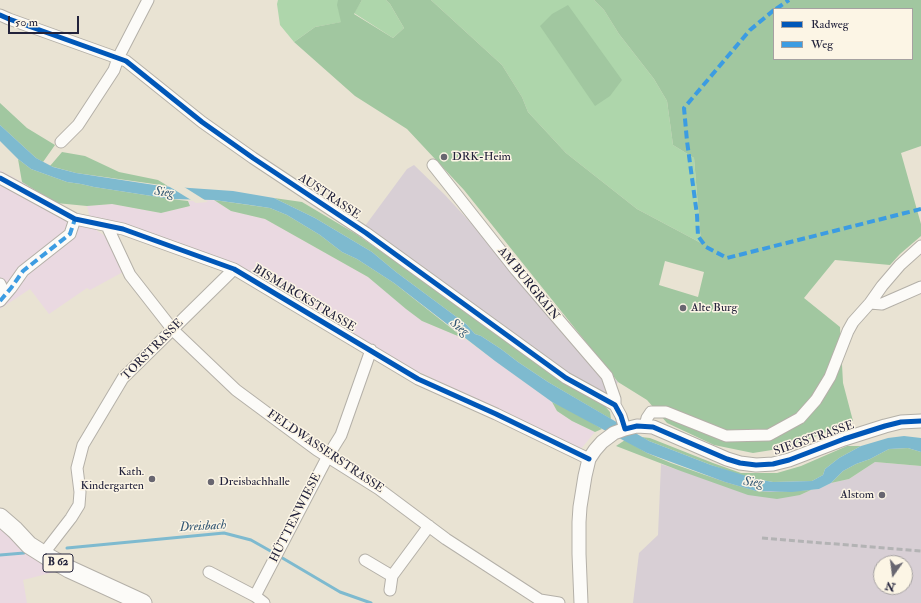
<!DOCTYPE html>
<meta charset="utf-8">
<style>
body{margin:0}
#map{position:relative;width:921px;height:603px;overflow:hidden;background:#e9e3d3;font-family:"IM FELL Double Pica",serif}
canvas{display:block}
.legend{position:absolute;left:773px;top:8px;width:140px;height:52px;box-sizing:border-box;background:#fcf5e5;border:1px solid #a5a1a1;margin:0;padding:5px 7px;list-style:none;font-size:12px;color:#22223b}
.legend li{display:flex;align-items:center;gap:8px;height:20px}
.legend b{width:20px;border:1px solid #a5a1a1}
.north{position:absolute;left:873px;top:555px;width:40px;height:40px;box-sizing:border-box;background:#fcf5e5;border:1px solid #a5a1a1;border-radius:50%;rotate:194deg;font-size:11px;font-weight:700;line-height:16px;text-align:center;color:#22223b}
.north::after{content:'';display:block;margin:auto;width:14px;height:18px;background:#686670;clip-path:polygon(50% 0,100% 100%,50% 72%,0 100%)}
.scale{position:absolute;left:8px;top:16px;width:71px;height:18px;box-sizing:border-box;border:2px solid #22223b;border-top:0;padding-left:5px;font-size:12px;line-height:14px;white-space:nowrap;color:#22223b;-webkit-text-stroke:3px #fcf5e5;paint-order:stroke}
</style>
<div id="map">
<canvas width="921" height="603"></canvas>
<ul class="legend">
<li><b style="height:5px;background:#0057b8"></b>Radweg</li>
<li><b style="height:5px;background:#3c9ce2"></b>Weg</li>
</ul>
<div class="north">N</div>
<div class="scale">50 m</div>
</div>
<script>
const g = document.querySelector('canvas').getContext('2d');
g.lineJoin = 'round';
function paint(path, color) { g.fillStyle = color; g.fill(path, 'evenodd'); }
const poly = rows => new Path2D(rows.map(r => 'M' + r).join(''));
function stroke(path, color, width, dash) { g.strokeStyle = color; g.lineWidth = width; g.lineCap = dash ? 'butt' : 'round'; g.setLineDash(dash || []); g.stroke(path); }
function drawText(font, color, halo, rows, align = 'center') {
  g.font = font + ' "IM FELL Double Pica",serif'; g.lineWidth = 3; g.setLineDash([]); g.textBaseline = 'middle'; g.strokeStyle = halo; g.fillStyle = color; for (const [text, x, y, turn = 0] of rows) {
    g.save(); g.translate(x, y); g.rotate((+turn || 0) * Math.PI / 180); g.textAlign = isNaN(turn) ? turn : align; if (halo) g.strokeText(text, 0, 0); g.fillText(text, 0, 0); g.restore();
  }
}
paint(poly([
 [0,170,40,192,105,236,123,272,90,290,87,288,49,314,30,289,0,309],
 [214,200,231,211,265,219,368,277,422,321,465,339,552,402,557,411,572,421,595,432,580,450,390,358,343,328,211,257,90,218,87,206,112,204,161,213,190,206,188,201],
 [0,528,62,570,23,580,27,603,0,603]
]), '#ead9e1');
paint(poly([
 [414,165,445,195,618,382,604,405,365,226,407,169],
 [875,462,921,466,921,603,633,603,639,553,658,535,661,464,678,470,800,495,811,490,819,489,831,483,849,479],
 [881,563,905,563,905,587,881,587]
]), '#d8cfd5');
paint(poly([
 [278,0,338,0,338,7,342,22,315,27,294,42,280,25,277,4],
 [362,0,386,0,390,4,404,28,393,38,354,13],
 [431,0,594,0,604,10,619,34,654,79,667,101,673,145,694,158,701,243,637,209,566,153,528,112,522,97,502,65]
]), '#aed6ab');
paint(poly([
 [338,0,362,0,354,14,393,38,404,28,390,4,386,0,431,0,502,65,522,97,528,112,566,153,637,209,701,243,694,158,673,145,667,101,654,79,619,34,604,10,594,0,921,0,921,146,901,153,921,224,921,236,900,254,890,265,835,260,804,298,840,327,843,383,853,421,807,440,778,449,753,453,714,445,667,423,647,400,618,382,464,190,407,129,355,96,294,42,315,27,341,22,337,5],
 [774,9,912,9,912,59,774,59],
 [665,261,704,272,698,297,659,285],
 [568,5,622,80,610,96,595,106,540,26,552,14],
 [0,103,27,128,55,145,43,162,36,158,0,125],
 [62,152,85,156,119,172,158,180,168,186,76,173,50,166],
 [18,159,31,169,67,182,81,184,94,187,171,199,188,201,190,206,161,213,112,204,87,206,56,203,22,182],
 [274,198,302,202,356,234,604,405,610,412,611,419,548,382,518,362,501,349,481,336,475,334,466,324,396,272,372,252,315,218],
 [214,200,270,208,287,215,320,235,342,252,357,259,394,283,465,339,422,321,406,309,368,277,265,219,231,211],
 [552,402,578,414,602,429,595,432,572,421,557,411],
 [641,437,650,438,713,463,741,473,777,473,801,466,847,446,861,446,839,458,825,469,823,475,812,481,773,482,745,477,711,465,649,441],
 [625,440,647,453,671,463,725,482,756,491,771,492,811,490,800,495,777,499,748,495,678,470,616,446],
 [908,448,921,452,921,466,875,462,849,479,831,483,843,471,856,464,870,459,889,449]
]), '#a1c7a0');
paint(poly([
 [0,125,36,158,53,167,76,173,161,186,233,191,274,198,315,218,372,252,396,272,466,324,475,334,481,336,501,349,518,362,548,382,649,441,711,465,756,479,773,482,812,481,823,475,825,469,839,458,861,446,888,438,904,436,921,438,921,452,908,448,889,449,870,459,856,464,843,471,831,483,819,489,792,492,756,491,725,482,647,453,552,402,495,361,394,283,357,259,342,252,320,235,287,215,270,208,250,205,214,200,171,199,94,187,81,184,67,182,31,169,18,159,0,141]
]), '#7ebacf');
paint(poly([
 [165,184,181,185,208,202,196,203]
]), '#e9e3d3');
stroke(poly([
 [67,548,224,533,251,540,274,553],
 [0,555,24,553],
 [279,556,340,592,371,603]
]), '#7ebacf', 3);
const minor = poly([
 [0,15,9,19,126,61,202,122,253,158,366,233,566,378,615,405,621,416,625,429],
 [61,142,78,125,114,70,118,58,148,0],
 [433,165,516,270,607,376,615,399,615,405],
 [0,178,75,219,123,229,234,269,418,379,496,414,589,459],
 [107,226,130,275,173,330,236,390,317,450,379,489,446,539,540,600,559,603],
 [0,284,5,295],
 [0,301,11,288,23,271,70,234,75,219],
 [870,303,882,304,921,287],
 [645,426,647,418,651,412,666,412,726,436,769,435,800,418,816,400,830,377,848,331,853,322,870,303,882,286,900,265,921,246],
 [47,549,71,518,79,505,80,492,77,468,83,445,123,378,234,269],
 [365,560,392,576],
 [209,572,255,596,264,603],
 [390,590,392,576,429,526],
 [255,596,328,456,341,435,371,350]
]);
const tertiary = poly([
 [581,603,579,554,579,522,580,507,585,476,589,459,595,450,602,442,614,433,625,429,637,426,653,427,727,459,740,463,756,465,773,464,789,460,844,439,885,426,901,422,921,421]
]);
const primary = poly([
 [0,517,15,530,29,545,48,557,69,569,143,603]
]);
stroke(minor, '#b4b0a8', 13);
stroke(tertiary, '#b4b0a8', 15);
stroke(primary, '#b4b0a8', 19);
stroke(minor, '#fcfbf8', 11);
stroke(tertiary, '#fcfbf8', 13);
stroke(primary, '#fcfbf8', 17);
stroke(poly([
 [762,538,921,551]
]), '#b3b3b4', 3, [6, 3]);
stroke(poly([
 [776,9,789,0],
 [774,10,750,30,684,108,687,141,697,215,698,236,706,247,727,258,921,209],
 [0,301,11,288,23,271,70,234,75,219]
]), '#3c9ce2', 4, [8, 4]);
stroke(poly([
 [0,15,9,19,126,61,202,122,253,158,366,233,566,378,615,405,621,416,625,429,637,426,653,427,727,459,740,463,756,465,773,464,789,460,844,439,885,426,901,422,921,421],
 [0,178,75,219,123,229,234,269,418,379,496,414,589,459]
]), '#0057b8', 5);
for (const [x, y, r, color] of [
 [444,157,4,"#686670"],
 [683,308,4,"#686670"],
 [152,479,4,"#686670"],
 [211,482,4,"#686670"],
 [882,495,4,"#686670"]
]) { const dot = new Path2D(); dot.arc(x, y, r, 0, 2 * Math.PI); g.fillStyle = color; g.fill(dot); stroke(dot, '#fcf5e5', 1.5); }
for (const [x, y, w] of [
 [58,563,30]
]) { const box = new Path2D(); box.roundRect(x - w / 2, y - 9, w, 18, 3); g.fillStyle = '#fcf5e5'; g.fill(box); stroke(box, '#22223b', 1); }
drawText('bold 11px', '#22223b', null, [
 ["B 62",58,563]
]);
drawText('12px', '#22223b', '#fcf5e5', [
 ["DRK-Heim",452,157],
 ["Alte Burg",691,308],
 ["Kath.",144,472,"right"],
 ["Kindergarten",144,486,"right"],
 ["Dreisbachhalle",219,482],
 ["Alstom",874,495,"right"]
], 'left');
drawText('12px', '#22223b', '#fcf5e5', [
 ["AUSTRASSE",329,197,34],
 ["AM BURGRAIN",528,284,51],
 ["BISMARCKSTRASSE",304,299,31],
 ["TORSTRASSE",153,350,-45],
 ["SIEGSTRASSE",814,439,-19],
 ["FELDWASSERSTRASSE",325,452,34],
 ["HÜTTENWIESE",296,518,-63]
]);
drawText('italic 13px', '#345875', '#fcf5e5', [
 ["Sieg",164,193,6],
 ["Sieg",459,328,37],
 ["Sieg",753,483,5],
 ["Dreisbach",203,527,-3]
]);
</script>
